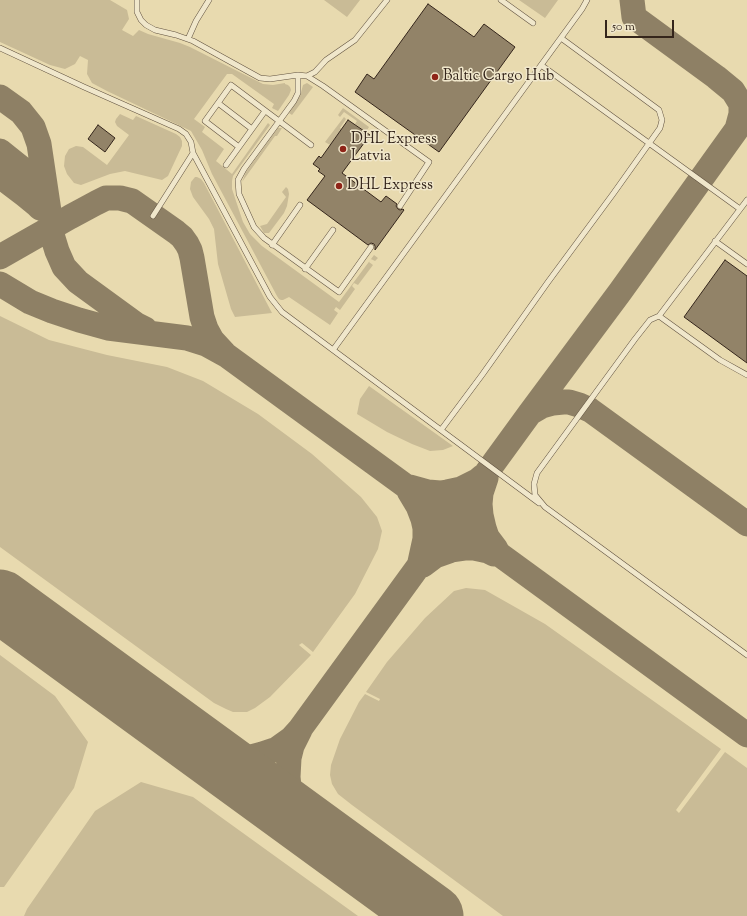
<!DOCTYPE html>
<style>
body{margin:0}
#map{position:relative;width:747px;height:916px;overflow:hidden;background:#e8daaf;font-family:"Sorts Mill Goudy",serif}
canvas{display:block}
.scale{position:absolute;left:605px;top:20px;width:69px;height:18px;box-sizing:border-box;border:2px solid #34251b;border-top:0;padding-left:5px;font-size:12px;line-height:14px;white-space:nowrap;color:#34251b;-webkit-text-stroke:3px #f0e7cb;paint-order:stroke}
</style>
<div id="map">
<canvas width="747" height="916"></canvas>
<div class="scale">50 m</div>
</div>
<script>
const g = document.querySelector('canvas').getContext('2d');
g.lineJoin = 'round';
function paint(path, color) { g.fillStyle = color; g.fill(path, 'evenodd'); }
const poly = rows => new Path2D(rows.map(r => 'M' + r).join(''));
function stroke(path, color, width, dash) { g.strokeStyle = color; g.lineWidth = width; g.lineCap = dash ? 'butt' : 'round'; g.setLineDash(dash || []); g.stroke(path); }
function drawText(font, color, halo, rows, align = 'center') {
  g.font = font + ' "Sorts Mill Goudy",serif'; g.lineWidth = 3; g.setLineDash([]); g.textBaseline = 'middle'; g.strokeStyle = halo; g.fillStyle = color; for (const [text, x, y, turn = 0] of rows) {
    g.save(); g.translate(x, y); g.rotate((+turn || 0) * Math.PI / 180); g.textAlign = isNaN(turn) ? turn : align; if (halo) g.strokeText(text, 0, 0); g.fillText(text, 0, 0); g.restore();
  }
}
paint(poly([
 [0,0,110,0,127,10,129,19,122,30,133,36,139,30,148,34,180,43,190,47,263,84,273,85,285,83,285,84,288,85,290,87,291,90,289,95,278,111,272,108,274,104,232,74,227,74,194,119,205,127,202,132,224,149,216,161,232,174,268,123,270,125,233,176,232,181,232,189,243,222,250,234,262,246,339,302,374,255,378,258,375,261,371,259,369,262,373,265,358,285,354,283,352,286,355,289,340,310,336,307,334,310,338,313,330,325,289,297,283,300,281,300,279,299,277,296,212,174,202,150,191,131,107,91,92,83,87,74,88,60,80,56,75,64,65,69,50,65,0,42],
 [324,0,360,0,347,17],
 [519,0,558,0,545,18],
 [307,83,313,87,292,115,289,113,300,96,303,85],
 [343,108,369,127,366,132,355,124,357,121,344,112,340,117,338,115],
 [120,114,133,120,136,116,176,134,180,137,182,141,182,146,168,176,162,180,125,171,110,174,81,185,74,183,67,174,64,166,65,156,69,149,76,146,83,147,107,165,129,135,117,126,115,122,116,119],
 [344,117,346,119,340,128,342,129,330,145,325,142],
 [278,128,282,128,277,136,275,136,242,182,246,172],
 [195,177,197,177,201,179,204,183,272,313,235,317,231,309,218,264,214,229,209,219,193,197,190,189,191,182],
 [286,187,288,189,289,194,287,206,284,213,269,233,264,233,260,226,267,224,286,197,282,192],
 [0,316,49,340,107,355,167,367,203,381,258,414,312,454,361,497,377,517,382,531,378,549,355,594,313,652,302,643,299,645,311,655,270,697,255,708,247,712,233,712,226,709,214,703,0,547],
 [369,386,453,446,443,450,430,451,412,444,387,432,357,414,360,399],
 [466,588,485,590,545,624,721,749,676,810,679,813,725,752,747,768,747,916,503,916,352,805,338,794,332,784,330,775,331,765,340,739,359,702,365,694,379,701,380,699,366,692,387,662,425,618,454,591],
 [0,655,55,696,88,742,74,788,4,887,0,887],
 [141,782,193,797,358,916,24,916,27,909,95,811]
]), '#c9bb96');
stroke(poly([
 [0,97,21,112,33,127,39,144,53,238,57,251,64,267,78,282,137,325,145,329],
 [0,151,20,167,34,183,44,202],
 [0,176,25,195,36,204,40,208],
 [0,257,70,217,96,203,106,198,120,198,132,201,176,232,182,237,187,244,190,250,192,258,202,317,206,329,212,340,224,353],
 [0,284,30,302,52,311,79,320,108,328,187,338,206,344,226,355,747,735],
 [530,413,542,406,553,403,563,402,569,402,579,405,590,410,747,524],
 [486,478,481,493,480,504,481,515,484,528,487,537,496,549],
 [410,487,428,492,440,493,447,492,461,489,477,481,483,476],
 [409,491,418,506,423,519,425,528,425,539,420,562],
 [423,565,435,556,452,550,466,548,474,548,488,551,494,554],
 [300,730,292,746,289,758,288,777,289,787,293,800,298,809,303,817,318,833],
 [194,743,206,749,220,755,234,757,247,758,262,754,277,749,291,739,300,729,530,413,620,292,737,129,741,114,741,104,733,91,716,77,634,17,632,0]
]), '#8e8065', 25);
stroke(poly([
 [0,601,432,916]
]), '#8e8065', 63);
const building = poly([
 [428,4,474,37,484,24,515,47,439,152,355,92,367,74,374,79,428,4],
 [348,120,370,135,342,173,381,202,386,196,397,204,396,206,398,209,400,210,403,209,404,210,375,250,375,246,374,244,371,243,368,245,307,200,325,176,318,171,320,169,313,164,319,156,321,158,348,120],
 [98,125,115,138,105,152,88,139,98,125],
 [725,260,747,276,747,363,684,317,725,260]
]);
paint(building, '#928368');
stroke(building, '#34251b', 1);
const service = poly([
 [137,0,137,12,141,20,146,25,155,30,176,35,193,41,260,78,270,79,298,75],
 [501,0,533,23],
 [188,39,196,21,209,0],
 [0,48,84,87,179,129,186,134,191,142,193,153,153,216],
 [541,65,740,209],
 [307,76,315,72,326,60,355,40,387,0],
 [218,103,252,129],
 [239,147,205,121,231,85,311,145],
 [193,153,270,297,282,312,539,503],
 [226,165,265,111],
 [747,200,659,316,650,320,635,339,537,473,534,484,535,495,545,507,747,655],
 [715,241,747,264],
 [272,245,300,205],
 [371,247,339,292,264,238,254,227,239,194,238,180,244,169,294,101,298,93,298,75,307,76,323,86,429,162,400,206],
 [305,269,333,230],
 [659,316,720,360,747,375],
 [333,350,582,9,587,0],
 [441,430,482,375,548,282,613,194,660,128,662,120,659,110,561,38]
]);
stroke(service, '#615240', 6);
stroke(service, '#f0e7cb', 5);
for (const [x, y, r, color] of [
 [435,77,4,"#8f2418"],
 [343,149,4,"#8f2418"],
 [339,186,4,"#8f2418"]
]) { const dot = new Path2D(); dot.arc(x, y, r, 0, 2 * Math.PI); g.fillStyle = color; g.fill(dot); stroke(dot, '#f0e7cb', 1.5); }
drawText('15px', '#34251b', '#f0e7cb', [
 ["Baltic Cargo Hub",443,77],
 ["DHL Express",351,140],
 ["Latvia",351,157],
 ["DHL Express",347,186]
], 'left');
</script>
